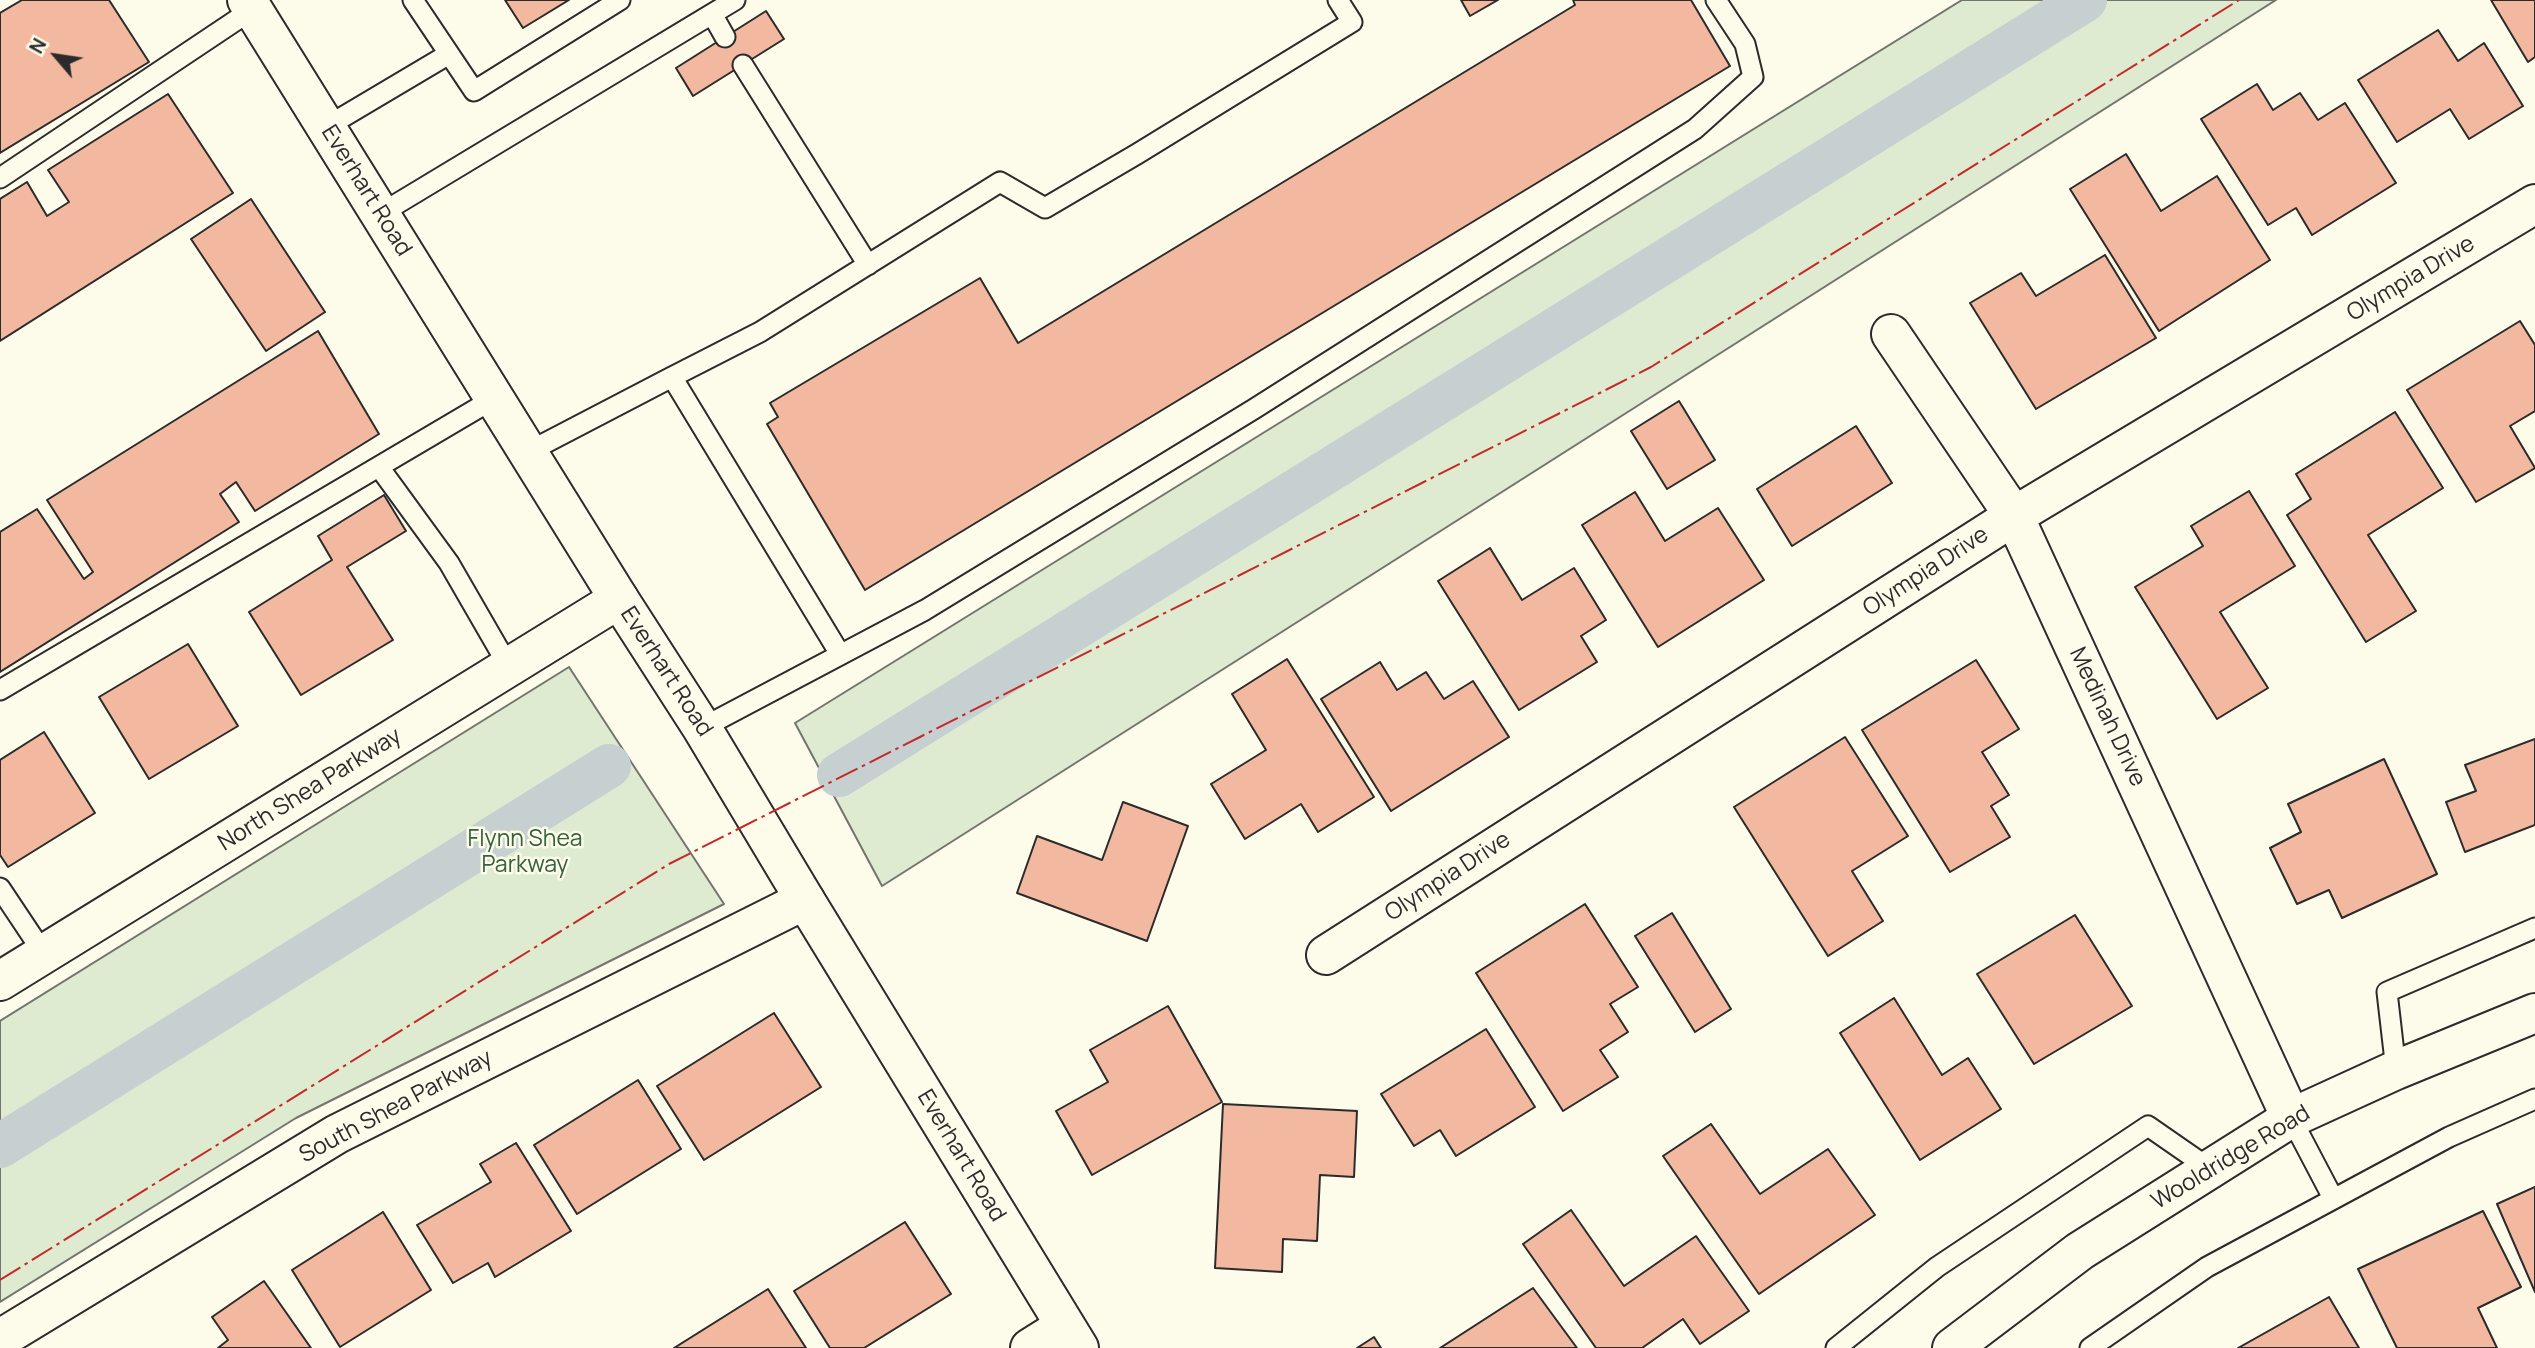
<!DOCTYPE html>
<style>
body{margin:0}
#map{position:relative;width:2535px;height:1348px;overflow:hidden;background:#fdfbea;font-family:Manrope,sans-serif}
canvas{display:block}
.north{position:absolute;left:21px;top:21px;width:70px;height:70px;-webkit-text-stroke:5px #fdfbea;paint-order:stroke;rotate:299deg;font-size:19px;font-weight:700;line-height:28px;text-align:center;color:#2b2b2b}
.north::after{content:'';display:block;margin:auto;width:24px;height:32px;background:#2b2b2b;clip-path:polygon(50% 0,100% 100%,50% 72%,0 100%)}
</style>
<div id="map">
<canvas width="2535" height="1348"></canvas>
<div class="north">N</div>
</div>
<script>
const g = document.querySelector('canvas').getContext('2d');
g.lineJoin = 'round';
function paint(path, color) { g.fillStyle = color; g.fill(path, 'evenodd'); }
const poly = rows => new Path2D(rows.map(r => 'M' + r).join(''));
function stroke(path, color, width, dash) { g.strokeStyle = color; g.lineWidth = width; g.lineCap = dash ? 'butt' : 'round'; g.setLineDash(dash || []); g.stroke(path); }
function drawText(font, color, halo, rows, align = 'center') {
  g.font = font + ' Manrope,sans-serif'; g.lineWidth = 5; g.setLineDash([]); g.textBaseline = 'middle'; g.strokeStyle = halo; g.fillStyle = color; for (const [text, x, y, turn = 0] of rows) {
    g.save(); g.translate(x, y); g.rotate((+turn || 0) * Math.PI / 180); g.textAlign = isNaN(turn) ? turn : align; if (halo) g.strokeText(text, 0, 0); g.fillText(text, 0, 0); g.restore();
  }
}
const green = poly([
 [1962,0,2276,0,882,886,795,723,1962,0],
 [569,667,724,904,296,1118,0,1302,0,1021,569,667]
]);
paint(green, '#deebd1');
stroke(green, '#74746e', 2);
stroke(poly([
 [839,775,2085,0],
 [0,1146,609,766]
]), '#c7d0d0', 44);
const building = poly([
 [22,0,109,0,149,62,0,153,0,13,22,0],
 [505,0,569,0,523,28,505,0],
 [1461,0,1498,0,1470,16,1461,0],
 [1573,0,1691,0,1730,66,865,590,767,424,778,417,770,403,980,278,1018,343,1575,5,1573,0],
 [2491,0,2535,0,2535,57,2528,62,2491,0],
 [766,11,784,39,693,96,676,68,766,11],
 [2438,30,2458,61,2484,43,2523,106,2469,139,2450,109,2397,142,2358,80,2438,30],
 [2257,84,2273,110,2300,93,2318,120,2345,103,2396,183,2312,235,2296,208,2268,225,2201,119,2257,84],
 [168,94,233,193,0,341,0,199,27,182,47,216,69,202,48,170,168,94],
 [2126,154,2161,211,2217,176,2270,260,2159,331,2070,189,2126,154],
 [251,199,325,312,266,351,191,239,251,199],
 [2105,255,2156,338,2036,409,1970,303,2021,273,2036,296,2105,255],
 [2520,321,2535,345,2535,411,2510,426,2535,468,2476,502,2407,390,2520,321],
 [318,331,379,434,255,511,236,482,220,494,239,522,0,672,0,532,37,509,84,579,93,572,47,500,318,331],
 [1679,401,1715,460,1667,489,1631,431,1679,401],
 [2395,412,2443,488,2368,535,2416,611,2366,642,2287,515,2311,499,2296,474,2395,412],
 [1856,426,1892,483,1792,546,1757,489,1856,426],
 [2249,491,2295,566,2220,612,2268,688,2217,719,2135,587,2203,546,2191,526,2249,491],
 [1635,492,1665,541,1718,508,1764,580,1658,647,1582,525,1635,492],
 [384,495,406,531,347,567,393,640,301,695,249,612,332,560,318,536,384,495],
 [1490,548,1522,600,1574,568,1606,620,1581,636,1597,662,1519,710,1438,581,1490,548],
 [188,644,238,726,149,779,99,697,188,644],
 [1287,659,1374,797,1318,832,1301,804,1245,839,1211,784,1266,750,1232,694,1287,659],
 [1976,660,2019,729,1982,752,2009,795,1991,806,2010,837,1950,872,1862,730,1976,660],
 [1380,662,1397,690,1426,672,1444,699,1473,681,1509,737,1391,811,1321,699,1380,662],
 [44,732,95,813,8,867,0,855,0,760,44,732],
 [1845,737,1908,836,1852,871,1883,921,1828,956,1734,807,1845,737],
 [2535,739,2535,825,2465,852,2446,802,2476,791,2465,765,2535,739],
 [2384,759,2437,874,2342,918,2329,890,2297,904,2270,848,2301,832,2288,804,2384,759],
 [1123,802,1188,826,1147,941,1017,893,1037,836,1102,860,1123,802],
 [1585,904,1638,987,1610,1004,1628,1032,1600,1050,1618,1077,1563,1111,1476,973,1585,904],
 [1672,913,1731,1009,1695,1032,1635,936,1672,913],
 [2075,915,2132,1006,2034,1064,1977,974,2075,915],
 [1894,998,1942,1075,1968,1058,2001,1109,1920,1160,1840,1033,1894,998],
 [1168,1006,1222,1102,1092,1175,1056,1111,1108,1082,1090,1050,1168,1006],
 [774,1013,821,1087,704,1160,657,1086,774,1013],
 [1486,1029,1535,1107,1456,1156,1440,1130,1414,1146,1381,1094,1486,1029],
 [638,1080,681,1149,577,1214,534,1145,638,1080],
 [1223,1104,1357,1111,1354,1177,1320,1175,1317,1241,1283,1239,1282,1272,1215,1268,1223,1104],
 [1711,1124,1760,1194,1828,1149,1875,1215,1759,1294,1663,1156,1711,1124],
 [516,1143,571,1231,495,1277,488,1263,453,1283,417,1225,491,1182,480,1164,516,1143],
 [2535,1187,2535,1292,2497,1204,2535,1187],
 [1571,1210,1624,1286,1696,1236,1749,1311,1700,1344,1683,1319,1642,1348,1596,1348,1523,1244,1571,1210],
 [2483,1211,2521,1287,2478,1308,2497,1348,2397,1348,2358,1269,2483,1211],
 [383,1212,431,1290,340,1347,292,1270,383,1212],
 [905,1222,951,1294,864,1348,830,1348,794,1291,905,1222],
 [264,1281,311,1348,218,1348,228,1340,212,1317,264,1281],
 [1533,1288,1577,1348,1440,1348,1533,1288],
 [768,1289,806,1348,674,1348,768,1289],
 [2329,1297,2359,1348,2238,1348,2329,1297],
 [1374,1337,1381,1348,1357,1348,1374,1337]
]);
paint(building, '#f2b8a0');
stroke(building, '#2b2b2b', 2);
const service = poly([
 [413,0,474,91,620,0],
 [712,14,725,37],
 [743,65,868,265],
 [326,127,449,54],
 [0,178,253,9],
 [380,214,735,0],
 [672,377,760,332,1000,182,1045,208,1137,154,1352,22,1338,0],
 [528,452,672,377,840,654],
 [379,467,449,563,509,667],
 [0,690,495,398],
 [702,728,925,610,1254,409,1695,129,1753,77,1745,44,1716,0],
 [0,888,44,954],
 [2396,1070,2387,992,2535,928],
 [2291,1118,2333,1198],
 [1836,1348,1937,1267,2148,1126,2210,1169],
 [2090,1348,2207,1267,2449,1137,2535,1099]
]);
const minor = poly([
 [1891,334,2014,516,2291,1118],
 [1326,955,2014,516,2535,204],
 [1030,1348,1065,1326]
]);
const tertiary = poly([
 [0,981,619,599],
 [0,1339,337,1134,805,900],
 [1952,1348,2080,1251,2291,1118,2396,1070,2535,1013]
]);
const secondary = poly([
 [247,0,619,599,702,728,805,900,1079,1348]
]);
stroke(service, '#2b2b2b', 23);
stroke(minor, '#2b2b2b', 42);
stroke(tertiary, '#2b2b2b', 42);
stroke(secondary, '#2b2b2b', 42);
stroke(service, '#fdfbea', 19);
stroke(minor, '#fdfbea', 38);
stroke(tertiary, '#fdfbea', 38);
stroke(secondary, '#fdfbea', 38);
stroke(poly([
 [0,1280,669,864,1651,367,2239,0]
]), '#c62828', 2, [24, 5, 3.5, 5]);
drawText('23px', '#2b2b2b', '#fdfbea', [
 ["Everhart Road",366,191,58],
 ["Olympia Drive",2411,279,-31],
 ["Olympia Drive",1926,572,-33],
 ["Everhart Road",666,672,57],
 ["Medinah Drive",2107,717,65],
 ["North Shea Parkway",310,790,-32],
 ["Olympia Drive",1448,877,-33],
 ["South Shea Parkway",396,1107,-28],
 ["Everhart Road",961,1156,59],
 ["Wooldridge Road",2231,1158,-31]
]);
drawText('23px', '#34623c', '#fdfbea', [
 ["Flynn Shea",525,840],
 ["Parkway",525,866]
]);
</script>
